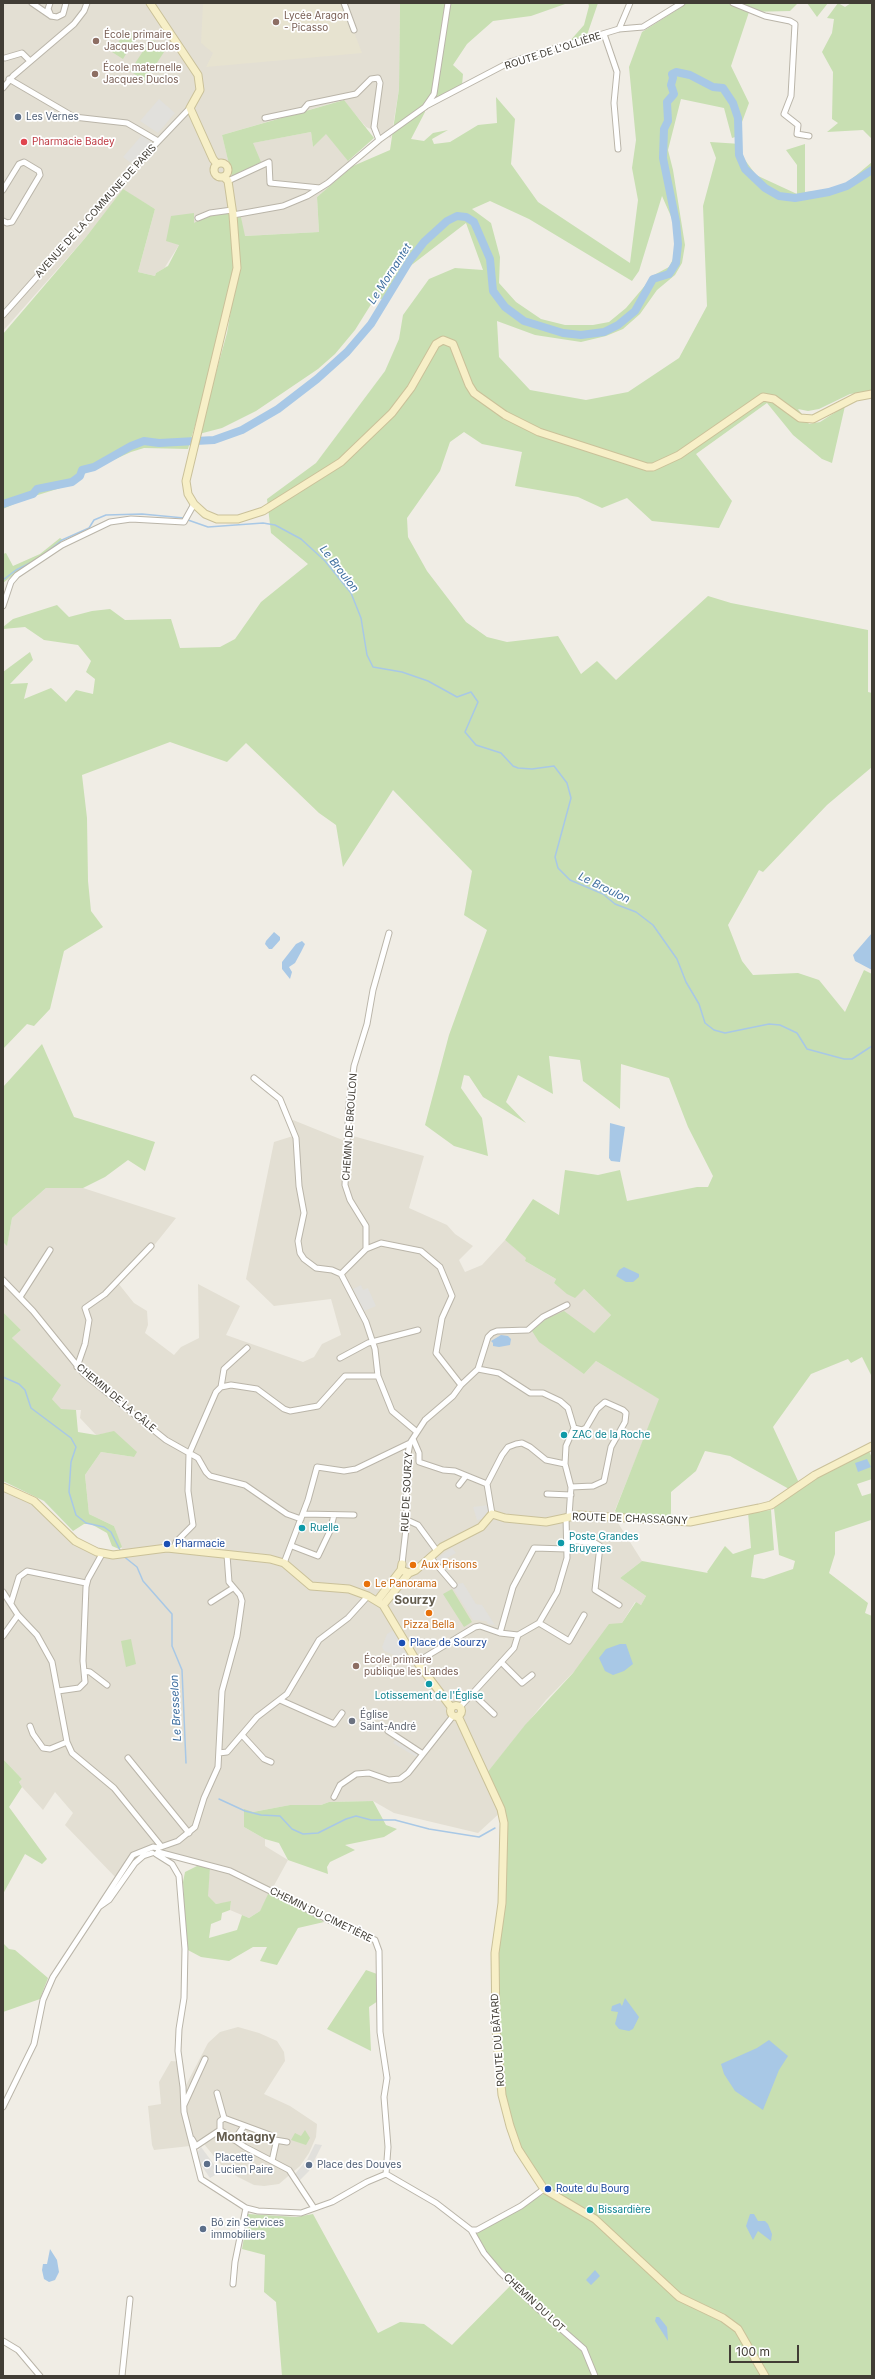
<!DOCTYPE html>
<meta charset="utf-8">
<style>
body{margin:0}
#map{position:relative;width:875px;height:2379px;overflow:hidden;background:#f0ede5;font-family:Inter,sans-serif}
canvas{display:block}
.frame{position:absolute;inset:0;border:4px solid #413d35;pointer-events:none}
.scale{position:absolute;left:729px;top:2345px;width:70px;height:18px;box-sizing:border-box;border:2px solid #413d35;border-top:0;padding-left:5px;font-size:12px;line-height:14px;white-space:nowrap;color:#413d35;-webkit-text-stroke:3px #fff;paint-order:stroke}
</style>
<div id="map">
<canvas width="875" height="2379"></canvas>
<div class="frame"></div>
<div class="scale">100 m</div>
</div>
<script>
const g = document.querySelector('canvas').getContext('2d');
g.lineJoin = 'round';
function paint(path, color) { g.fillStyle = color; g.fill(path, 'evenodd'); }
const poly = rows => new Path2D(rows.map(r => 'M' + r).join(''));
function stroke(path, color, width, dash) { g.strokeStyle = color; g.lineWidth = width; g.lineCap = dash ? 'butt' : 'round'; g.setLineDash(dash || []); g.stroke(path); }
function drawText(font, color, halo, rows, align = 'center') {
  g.font = font + ' Inter,sans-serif'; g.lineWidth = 3.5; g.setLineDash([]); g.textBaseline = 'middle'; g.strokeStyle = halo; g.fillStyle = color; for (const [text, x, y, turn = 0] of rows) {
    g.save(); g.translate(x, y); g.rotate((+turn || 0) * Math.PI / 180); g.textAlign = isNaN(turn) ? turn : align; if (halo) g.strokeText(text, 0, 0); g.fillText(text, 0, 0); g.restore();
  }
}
paint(poly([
 [3,3,400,3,399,89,391,138,366,127,343,100,222,135,232,176,252,143,311,132,313,147,326,133,353,166,317,197,319,232,244,236,241,217,193,224,194,213,179,245,165,267,168,266,156,273,155,276,138,272,155,209,123,190,86,237,3,331],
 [293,1120,345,1141,346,1134,424,1156,409,1208,447,1225,455,1234,473,1246,459,1260,465,1272,482,1265,505,1240,527,1258,525,1261,556,1279,554,1283,561,1288,584,1289,611,1315,594,1333,584,1374,596,1361,660,1399,613,1515,642,1561,620,1578,646,1596,641,1605,635,1602,622,1623,546,1700,486,1774,503,1810,478,1833,394,1813,373,1801,329,1802,321,1805,290,1805,253,1812,244,1827,265,1839,265,1846,288,1860,260,1911,249,1918,230,1910,231,1902,216,1904,207,1896,210,1868,161,1856,138,1854,129,1862,118,1880,65,1825,73,1813,55,1792,43,1810,22,1787,19,1782,22,1779,3,1759,3,1491,35,1505,66,1538,72,1533,81,1540,105,1551,116,1551,122,1549,114,1526,89,1514,85,1475,101,1452,134,1457,114,1432,96,1435,80,1418,81,1410,61,1410,52,1399,35,1362,12,1338,21,1330,3,1312,3,1242,7,1245,12,1218,46,1188,83,1188,176,1218,152,1248,118,1283,134,1303,147,1311,148,1325,145,1333,174,1355,181,1347,199,1338,198,1284,240,1306,226,1335,303,1362,314,1357,322,1344,341,1335,331,1299,274,1306,246,1279,274,1142,293,1136,289,1123],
 [238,2027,259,2033,277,2041,284,2052,285,2061,264,2094,290,2106,317,2124,316,2137,309,2153,300,2166,279,2184,264,2186,254,2185,238,2177,222,2166,204,2144,197,2150,191,2151,190,2146,154,2150,152,2145,148,2106,161,2104,159,2082,171,2061,183,2062,186,2085,208,2043,220,2032]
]), '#e3dfd3');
paint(poly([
 [203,3,343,3,362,53,206,67,213,53,201,43]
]), '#e7e3d0');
paint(poly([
 [400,3,568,3,531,16,493,21,467,44,453,65,463,74,462,85,424,104,425,112,411,139,424,141,433,133,448,130,432,139,434,144,450,142,478,125,497,123,496,97,515,119,511,164,538,202,630,263,638,200,632,168,636,140,629,67,642,32,683,6,684,3,798,3,790,11,749,12,731,66,749,103,742,122,742,135,732,138,724,108,681,99,668,150,673,170,685,245,682,263,675,275,657,290,640,314,623,329,606,336,581,342,535,335,497,321,499,357,530,390,586,400,628,392,679,358,707,306,703,206,716,158,710,142,741,144,742,156,756,175,797,194,797,165,786,150,805,144,805,192,827,190,847,183,872,162,872,391,850,394,819,409,808,411,798,409,809,424,820,422,845,406,832,463,822,459,793,435,767,403,696,454,732,501,719,528,652,521,627,498,602,508,578,497,515,486,522,452,482,444,464,432,450,442,440,471,407,518,408,537,427,571,466,622,487,637,507,642,558,636,581,674,597,661,616,680,708,596,731,603,868,630,868,692,872,693,872,767,827,805,763,872,759,870,728,925,742,961,753,975,798,973,819,980,845,1012,864,970,872,974,872,1377,862,1357,851,1363,848,1359,811,1374,773,1427,799,1483,789,1489,730,1456,705,1451,696,1471,671,1492,671,1518,619,1516,615,1511,659,1399,596,1361,584,1374,539,1342,532,1331,546,1319,564,1311,594,1333,611,1315,584,1289,575,1298,567,1294,554,1283,556,1279,525,1261,526,1258,505,1240,533,1199,559,1215,565,1170,598,1175,620,1170,627,1201,697,1187,708,1187,713,1176,688,1127,669,1078,621,1064,620,1109,583,1081,580,1060,549,1056,553,1094,518,1075,506,1102,526,1123,483,1097,469,1076,464,1075,461,1088,482,1118,488,1156,454,1146,425,1125,449,1035,487,930,464,915,472,871,393,790,343,867,336,825,319,813,246,743,227,762,170,742,82,775,87,818,88,881,91,911,103,927,64,951,50,1009,34,1026,27,1024,3,1049,3,672,30,652,33,660,10,684,28,683,24,699,51,688,66,702,76,690,93,694,95,679,86,672,91,661,78,645,44,640,25,627,3,629,3,627,13,619,57,605,69,617,92,611,110,609,125,620,171,619,180,648,220,647,235,639,261,602,308,564,271,533,267,499,316,463,385,371,399,339,403,315,429,279,455,268,483,270,466,223,409,267,389,300,375,298,355,330,335,354,318,369,256,411,222,428,199,434,227,333,233,298,188,449,144,448,131,452,87,472,70,485,25,499,3,509,3,334,86,237,123,189,155,209,138,272,155,276,156,273,168,266,179,245,166,241,171,216,194,213,194,223,205,217,230,213,231,218,241,217,245,236,319,232,317,197,353,166,390,150,399,89],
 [662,196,673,221,675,237,675,255,669,267,654,275,626,308,609,322,593,325,565,325,541,319,516,302,499,283,500,257,491,223,472,209,490,201,529,219,632,281,639,271],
 [588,3,598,3,587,35,569,42,584,25,589,6],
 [807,3,828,3,817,17],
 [838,3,845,7,851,3,872,3,872,139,863,130,827,132,838,123,832,119,833,72,822,52,832,33,834,19,827,18],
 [126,30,137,36,123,59,112,52],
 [151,39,166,49,145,81,130,71],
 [344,100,374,138,348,161,326,134,313,147,311,132,253,143,261,162,232,177,222,135],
 [60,538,63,540,40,559,18,571,3,583,3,554,6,553,13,566,40,554],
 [42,1044,74,1117,155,1142,145,1171,128,1160,105,1177,83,1188,46,1188,12,1218,7,1246,3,1242,3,1087],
 [3,1312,21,1330,12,1338,61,1385,52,1399,61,1409,76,1410,78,1432,96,1435,114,1431,137,1452,134,1457,101,1452,85,1475,89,1514,114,1526,122,1547,119,1549,112,1546,107,1533,91,1524,84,1524,73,1531,44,1501,3,1481],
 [869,1451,872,1458,872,1479,857,1484,862,1496,872,1493,872,1517,871,1520,835,1532,835,1554,829,1573,868,1603,865,1613,872,1616,872,2376,282,2376,276,2302,264,2292,265,2255,242,2249,248,2214,296,2217,313,2214,378,2333,400,2322,424,2324,452,2345,514,2282,485,2251,474,2235,545,2193,539,2180,520,2148,509,2120,500,2056,497,1953,505,1903,507,1843,506,1823,486,1774,525,1725,573,1673,609,1624,622,1623,636,1602,641,1605,646,1596,620,1578,642,1561,708,1573,707,1572,725,1546,733,1554,751,1548,748,1512,771,1510,774,1550,754,1555,751,1577,764,1579,793,1569,795,1561,779,1555,774,1508,815,1478],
 [452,1589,472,1622,464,1627,443,1594],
 [131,1639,136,1664,126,1667,121,1641],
 [3,1759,22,1779,19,1782,22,1787,9,1807,47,1859,42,1864,25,1854,3,1894],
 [373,1801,386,1825,397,1829,384,1837,345,1845,355,1850,330,1862,327,1867,328,1874,288,1860,279,1843,265,1839,244,1827,244,1809,253,1812,290,1805,321,1805,329,1802],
 [199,1865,210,1868,208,1896,216,1904,231,1901,230,1910,222,1913,221,1920,211,1924,209,1938,237,1930,242,1915,249,1918,260,1911,269,1892,324,1922,298,1928,277,1965,260,1961,267,1947,253,1947,229,1961,201,1957,186,1949,183,1882,185,1872],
 [3,1943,9,1949,15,1950,48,1978,40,1999,3,2012],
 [366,1970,377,1974,378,2001,369,2007,371,2051,327,2029],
 [305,2130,310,2138,306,2145,291,2140,295,2133,301,2136]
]), '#c8dfb2');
paint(poly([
 [159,99,175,113,158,133,140,121],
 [142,135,151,142,131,163,123,157],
 [361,1285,363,1290,368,1288,376,1306,364,1311,353,1289],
 [489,1505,489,1509,483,1519,477,1520,473,1507],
 [452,1548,456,1553,440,1562,457,1584,463,1583,476,1604,482,1605,495,1625,488,1624,486,1621,473,1620,453,1588,454,1585,433,1561],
 [394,1630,408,1656,405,1659,384,1651,382,1647,387,1634],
 [389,1730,423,1751,418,1758,393,1743,395,1740,386,1734],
 [315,2144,322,2145,309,2171,299,2181,294,2175,307,2160],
 [201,2147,216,2167,213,2170,215,2175,210,2178,199,2162,198,2151]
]), '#e1e0dc');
paint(poly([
 [274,932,280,937,280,940,272,949,269,949,265,944,266,941],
 [872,933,872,970,855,961,853,955],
 [302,941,305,944,301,952,295,963,289,967,292,972,290,979,282,969,282,962,296,944],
 [610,1123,625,1127,620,1162,611,1161,609,1158],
 [624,1267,639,1274,639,1277,633,1282,626,1282,616,1276,619,1270],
 [501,1335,508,1336,511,1339,510,1345,499,1347,493,1346,493,1343,491,1341],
 [867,1459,871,1467,858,1472,855,1463],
 [620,1644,626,1644,633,1664,624,1671,613,1675,605,1671,599,1658,606,1649],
 [625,1998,639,2017,633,2029,629,2031,619,2029,615,2024,618,2012,611,2011,612,2006,620,2003,622,2006],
 [769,2040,788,2056,779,2070,763,2110,735,2091,724,2074,721,2064,757,2048],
 [750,2214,754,2214,758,2221,765,2221,768,2224,772,2234,771,2241,758,2231,753,2240,746,2226],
 [50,2249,57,2260,59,2272,55,2280,49,2282,44,2279,42,2270,43,2264,47,2264],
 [595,2270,600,2276,591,2285,586,2280],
 [656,2317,659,2317,667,2327,668,2341,655,2321]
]), '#a8c8e6');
stroke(poly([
 [188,520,208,527,263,523,275,525,301,539,325,561,351,593,361,618,367,655,373,667,402,672,428,681,457,697,471,692,478,702,465,732,476,745,501,753,513,766,518,768,532,769,554,766,567,783,571,798,555,857,558,868,570,880,603,894,615,904,636,912,653,925,677,959,686,982,699,1004,705,1023,714,1030,725,1033,769,1024,780,1025,797,1033,807,1049,844,1059,852,1059,872,1046],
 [42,556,62,540,89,528,94,520,106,515,142,514,184,518],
 [3,580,16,570,30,563],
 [3,1377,19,1384,25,1390,31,1408,71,1438,76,1447,71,1462,69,1492,76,1515,86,1523,104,1527,111,1532,121,1552],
 [122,1555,137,1567,143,1581,172,1614,172,1646,182,1670,186,1763],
 [219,1799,245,1811,261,1815,280,1816,292,1829,303,1834,318,1833,346,1819,356,1816,371,1820,395,1820,429,1829,479,1837,495,1828]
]), '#a8c8e6', 1.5);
stroke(poly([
 [3,504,33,494,37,489,72,482,80,476,82,470,94,467,131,446,144,441,159,443,214,440,242,430,278,409,317,379,347,352,371,324,410,260,424,242,447,221,457,216,466,217,474,222,490,259,493,291,505,307,524,321,563,333,581,335,604,332,618,325,635,311,653,279,669,274,676,263,678,244,676,222,663,158,664,129,668,121,667,102,674,94,671,85,673,78,672,74,676,72,690,75,713,87,723,88,733,103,738,118,739,155,745,169,765,188,779,196,795,198,829,192,847,186,872,170]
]), '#a8c8e6', 8);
const street = poly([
 [32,3,51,16,57,17,63,14,66,3],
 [50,3,48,9,51,16],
 [344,3,354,30],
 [733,3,765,16,790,21,795,24,791,96,784,114,798,125,797,134,809,136],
 [619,29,630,3],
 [604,34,617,72,614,103,618,149],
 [5,58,22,53,30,61],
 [9,79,74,117,127,123,158,141],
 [3,88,13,76,74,24,84,11,87,3],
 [426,106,510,62,619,29,643,27,682,3],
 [265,118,303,110,308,104,356,94,371,79,378,78,380,83,374,127,379,140],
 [228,181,269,162,270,183,320,188],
 [3,190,19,164,24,162,39,171,40,175,12,222,7,223,3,221],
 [233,215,283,206,307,196,328,183,379,140,425,107,434,94,448,3],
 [198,218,210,213,232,210],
 [3,315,149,151,190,108],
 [3,606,11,582,17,575,62,545,110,522,131,519,184,522,194,504],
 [254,1078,280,1099,296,1138,299,1186,304,1213,298,1241,300,1253,304,1259,316,1268,332,1270,341,1274],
 [366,1249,366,1226,350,1200,345,1185,349,1104,354,1066,367,1024,373,990,389,933],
 [341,1274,366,1322,375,1349,378,1376,392,1411,417,1432],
 [3,1280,33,1311,84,1374,166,1440,198,1458,206,1472,210,1476,245,1485,287,1514,301,1519],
 [20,1297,50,1250],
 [340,1358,368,1343,418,1330],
 [77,1367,85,1344,89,1320,85,1308,105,1294,151,1246],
 [478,1369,499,1373,530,1393,543,1393,560,1401,568,1408,574,1428,566,1446,565,1464,571,1487,569,1516],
 [461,1385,478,1369,488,1337,492,1333,497,1331,528,1330,543,1317,567,1305],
 [221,1387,224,1369,247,1348],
 [413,1439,419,1453,419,1462,443,1470,455,1471,487,1484,492,1514],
 [487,1484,502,1455,508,1447,516,1444,522,1443,530,1447,546,1460,565,1464],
 [459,1485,466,1476],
 [571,1487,593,1486,604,1481,611,1447,625,1422,626,1413,623,1410,605,1402,597,1409,586,1428,582,1430,574,1428],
 [547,1494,571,1495],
 [303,1514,354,1515],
 [407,1520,418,1525,437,1551],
 [567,1540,595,1543,600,1546,595,1590,619,1605],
 [292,1546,318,1556,330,1531,334,1515],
 [174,1548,176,1542,193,1525,188,1491,189,1454,216,1392,221,1387,231,1385,257,1389,284,1409,290,1411,318,1406,345,1376,378,1376],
 [430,1557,454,1585],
 [284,1563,308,1500,317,1467,344,1471,356,1469,410,1443,425,1420,453,1396,461,1385,436,1353,442,1318,452,1296,440,1267,421,1251,381,1243,366,1249,341,1274],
 [402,1564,407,1520,406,1465,410,1443],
 [3,1592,18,1615,37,1635,52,1662,67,1742,72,1753,114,1788,161,1846],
 [211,1602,233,1588],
 [11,1603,19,1577,27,1571,86,1583],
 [539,1623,569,1641,584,1615],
 [500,1633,513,1587,534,1548,567,1549],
 [518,1635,539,1623,557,1592,567,1558,566,1517],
 [3,1636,18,1615],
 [417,1662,475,1627,480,1626,500,1633,518,1635,514,1648,460,1707],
 [501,1662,522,1683,532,1675],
 [84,1671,90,1672,107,1685],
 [58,1691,79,1688,85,1682,83,1661,86,1587,88,1579,102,1554],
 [472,1693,494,1714],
 [280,1700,334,1724,342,1713],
 [30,1726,33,1734,43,1748,50,1749,67,1742],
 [388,1731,423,1754],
 [242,1735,264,1759,271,1762],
 [219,1753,227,1752,257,1717,287,1694,319,1640,348,1618,368,1596],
 [128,1758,189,1833],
 [334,1797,340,1785,356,1774,369,1773,389,1780,400,1779,408,1773,453,1716],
 [158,1848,178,1841,195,1827,204,1798,218,1767,222,1691,237,1636,242,1601,240,1595,229,1582,227,1555],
 [158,1852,230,1871,335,1923,375,1940,379,1951,380,2032,387,2078,384,2097,388,2147,386,2174],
 [152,1853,143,1856,135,1863,109,1900,99,1907,133,1855,153,1847,158,1848],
 [156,1854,172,1864,179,1876,185,1949,184,1998,179,2029,178,2051,183,2087,184,2112,201,2179,246,2208,258,2211,301,2213,332,2202,367,2182,386,2174],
 [217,2093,224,2118],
 [184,2105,205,2059],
 [3,2107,34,2044,43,2000,53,1977,99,1907],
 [220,2130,220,2121,224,2118,270,2135,276,2143,272,2161],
 [192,2139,196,2146,220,2130,223,2132,245,2147,289,2170,314,2208],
 [234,2140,244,2126],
 [275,2140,287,2142],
 [386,2174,436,2203,471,2230,477,2230,521,2206,544,2189],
 [471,2230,484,2253,500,2272,535,2306,584,2349,595,2376],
 [233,2284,235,2262,246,2208],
 [3,2341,18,2350,40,2376],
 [122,2376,130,2299]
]);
const secondary = poly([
 [150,3,198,75,200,90,190,108,213,159,217,164],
 '214 170a7 7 0 1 1 14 0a7 7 0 1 1-14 0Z',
 [224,177,228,181,233,215,237,268,186,481,188,494,194,504,205,514,217,519,238,519,263,511,341,462,392,413,411,388,436,344,443,340,453,344,469,385,474,393,505,415,539,432,647,467,653,467,679,455,763,397,774,399,800,418,813,419,856,397,872,394],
 [3,1487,34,1501,75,1541,97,1552,113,1555,167,1548,270,1559,284,1563,311,1586,349,1589,368,1596,383,1605,417,1662,451,1707],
 [402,1564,401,1570,409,1573,416,1570,442,1547,481,1527,492,1514,505,1518,546,1522,579,1515,690,1522,759,1508,771,1505,815,1475,872,1446],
 [377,1601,401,1570],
 [383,1605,409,1573],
 '450.5 1711a5.5 5.5 0 1 1 11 0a5.5 5.5 0 1 1-11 0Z',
 [458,1716,501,1809,504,1823,502,1903,495,1953,496,2029,502,2095,510,2126,518,2149,544,2189,595,2219,679,2297,723,2318,738,2329,765,2376]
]);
stroke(street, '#bab5a9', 7);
stroke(secondary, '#cac199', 9);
stroke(street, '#fff', 5);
stroke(secondary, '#f7efc7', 7);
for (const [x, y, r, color] of [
 [276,22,4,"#8d6e63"],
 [96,41,4,"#8d6e63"],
 [95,74,4,"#8d6e63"],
 [18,117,4,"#5c6f8a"],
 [24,142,4,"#e0444e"],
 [564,1435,4,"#0f9aa8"],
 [302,1528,4,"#0f9aa8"],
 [561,1543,4,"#0f9aa8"],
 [167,1544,4,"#1a4fb4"],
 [413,1565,4,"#e8710a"],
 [367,1584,4,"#e8710a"],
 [429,1613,4,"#e8710a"],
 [402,1643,4,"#1a4fb4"],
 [356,1666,4,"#8d6e63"],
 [429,1684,4,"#0f9aa8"],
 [352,1721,4,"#6b7280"],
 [207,2164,4,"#5c6f8a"],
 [309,2165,4,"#5c6f8a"],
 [548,2189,4,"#1a4fb4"],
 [590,2210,4,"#0f9aa8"],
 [203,2229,4,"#5c6f8a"]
]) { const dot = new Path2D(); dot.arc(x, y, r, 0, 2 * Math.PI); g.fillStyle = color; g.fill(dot); stroke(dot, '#fff', 1.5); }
drawText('10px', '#785e54', '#fff', [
 ["Lycée Aragon",284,16],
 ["- Picasso",284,28],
 ["École primaire",104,35],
 ["Jacques Duclos",104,47],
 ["École maternelle",103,68],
 ["Jacques Duclos",103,80],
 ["École primaire",364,1660],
 ["publique les Landes",364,1672]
], 'left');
drawText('10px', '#413d35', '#fff', [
 ["ROUTE DE L'OLLIÈRE",553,51,-18],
 ["AVENUE DE LA COMMUNE DE PARIS",96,211,-48],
 ["CHEMIN DE BROULON",350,1127,-86],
 ["CHEMIN DE LA CÂLE",116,1398,40],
 ["RUE DE SOURZY",407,1492,-87],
 ["ROUTE DE CHASSAGNY",630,1519,2],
 ["CHEMIN DU CIMETIÈRE",321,1915,26],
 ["ROUTE DU BÂTARD",498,2040,-94],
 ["CHEMIN DU LOT",534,2303,43]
]);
drawText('10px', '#4e5e75', '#fff', [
 ["Les Vernes",26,117],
 ["Placette",215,2158],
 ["Lucien Paire",215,2170],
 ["Place des Douves",317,2165],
 ["Bô zin Services",211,2223],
 ["immobiliers",211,2235]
], 'left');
drawText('10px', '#be3a42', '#fff', [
 ["Pharmacie Badey",32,142]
], 'left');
drawText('10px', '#0d838f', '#fff', [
 ["ZAC de la Roche",572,1435],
 ["Ruelle",310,1528],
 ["Poste Grandes",569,1537],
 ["Bruyeres",569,1549],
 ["Lotissement de l'Église",429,1696,"center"],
 ["Bissardière",598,2210]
], 'left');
drawText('10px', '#164399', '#fff', [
 ["Pharmacie",175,1544],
 ["Place de Sourzy",410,1643],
 ["Route du Bourg",556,2189]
], 'left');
drawText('10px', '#c56008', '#fff', [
 ["Aux Prisons",421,1565],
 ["Le Panorama",375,1584],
 ["Pizza Bella",429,1625,"center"]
], 'left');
drawText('10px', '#5b616d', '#fff', [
 ["Église",360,1715],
 ["Saint-André",360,1727]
], 'left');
drawText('italic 11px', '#3d6e9f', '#fff', [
 ["Le Mornantet",390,274,-57],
 ["Le Broulon",339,569,52],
 ["Le Broulon",604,888,26],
 ["Le Bresselon",176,1708,-93]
]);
drawText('bold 12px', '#635c4e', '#fff', [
 ["Sourzy",415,1600],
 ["Montagny",246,2137]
]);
</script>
